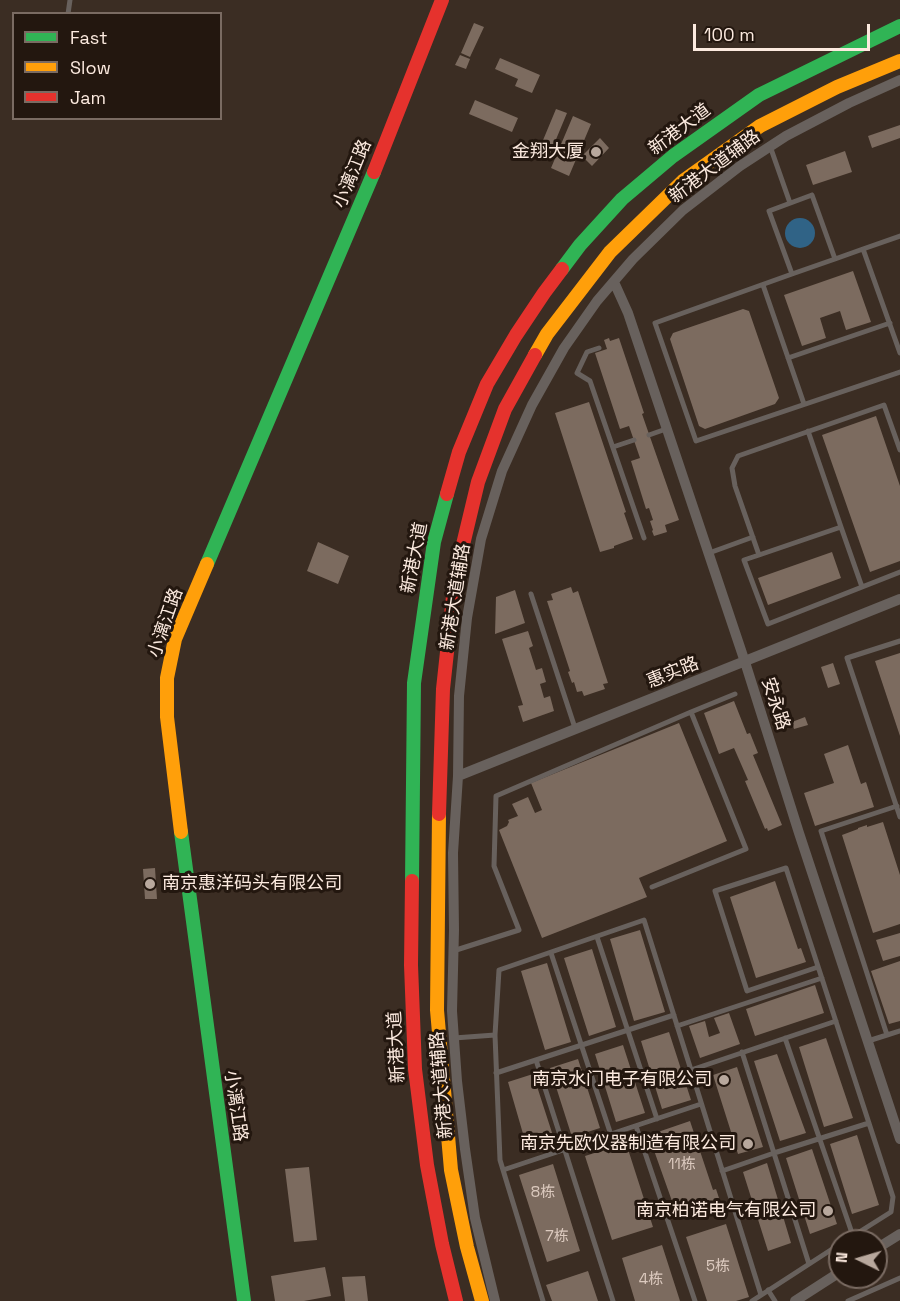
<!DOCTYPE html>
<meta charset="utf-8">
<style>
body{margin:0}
#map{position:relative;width:900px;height:1301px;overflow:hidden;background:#3b2d23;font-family:"Space Grotesk",sans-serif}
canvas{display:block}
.legend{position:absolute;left:12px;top:12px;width:210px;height:108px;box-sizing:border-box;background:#23170f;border:2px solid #7a6b62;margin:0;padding:8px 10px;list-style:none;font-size:18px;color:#fceadf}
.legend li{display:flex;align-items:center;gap:12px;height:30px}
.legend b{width:30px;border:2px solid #7a6b62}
.north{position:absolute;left:828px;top:1229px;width:60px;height:60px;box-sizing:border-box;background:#23170f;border:2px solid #7a6b62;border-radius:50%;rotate:275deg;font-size:16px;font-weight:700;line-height:24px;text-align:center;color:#fceadf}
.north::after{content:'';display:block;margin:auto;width:21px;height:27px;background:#b8a89d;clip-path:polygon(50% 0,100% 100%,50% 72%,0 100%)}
.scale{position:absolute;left:693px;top:24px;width:177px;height:27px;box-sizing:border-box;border:3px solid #fceadf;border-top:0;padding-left:8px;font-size:18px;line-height:21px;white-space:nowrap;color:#fceadf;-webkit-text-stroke:4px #23170f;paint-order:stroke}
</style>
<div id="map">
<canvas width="900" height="1301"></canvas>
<ul class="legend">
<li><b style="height:8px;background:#30b455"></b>Fast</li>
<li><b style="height:8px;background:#ff9f0a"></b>Slow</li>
<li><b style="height:8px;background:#e5322d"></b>Jam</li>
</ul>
<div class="north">N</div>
<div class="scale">100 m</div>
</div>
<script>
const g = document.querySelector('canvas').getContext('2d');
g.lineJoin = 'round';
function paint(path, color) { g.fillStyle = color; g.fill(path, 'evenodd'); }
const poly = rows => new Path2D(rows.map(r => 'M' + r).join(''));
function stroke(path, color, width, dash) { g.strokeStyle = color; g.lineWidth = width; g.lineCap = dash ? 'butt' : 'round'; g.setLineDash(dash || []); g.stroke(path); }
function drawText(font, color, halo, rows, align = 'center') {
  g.font = font + ' "Space Grotesk","Noto Sans SC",sans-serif'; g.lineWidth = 6; g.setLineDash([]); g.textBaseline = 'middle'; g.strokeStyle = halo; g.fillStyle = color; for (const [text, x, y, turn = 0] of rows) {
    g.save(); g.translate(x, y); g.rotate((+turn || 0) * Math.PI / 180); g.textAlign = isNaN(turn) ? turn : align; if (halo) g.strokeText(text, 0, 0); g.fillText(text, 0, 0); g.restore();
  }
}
paint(poly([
 '785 233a15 15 0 1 1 30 0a15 15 0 1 1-30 0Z'
]), '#306386');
paint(poly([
 [474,23,484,27,470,57,461,53],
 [460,55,470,59,466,69,455,65],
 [500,58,540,75,532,93,515,86,518,79,495,69],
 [475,100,518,118,512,132,469,114],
 [556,109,567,113,547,161,536,157],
 [573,116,591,124,569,176,551,168],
 [900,125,900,138,872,148,868,136],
 [600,138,609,148,592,166,582,156],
 [845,151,852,172,813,185,806,165],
 [853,271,871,322,846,330,840,311,820,318,826,338,802,346,784,295],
 [743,309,749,311,779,398,775,404,705,429,699,426,670,339,673,333],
 [609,338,610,341,619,338,644,413,642,414,679,520,665,525,667,532,654,536,652,531,653,530,650,521,653,520,649,508,646,509,631,461,640,458,629,426,620,429,595,353,607,349,604,340],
 [589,402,626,512,624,513,633,539,614,546,614,548,600,552,555,413],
 [876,416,900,486,900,561,870,572,822,435],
 [318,542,349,556,338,584,307,571],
 [832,552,841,578,768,605,758,578],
 [571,587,573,593,578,591,608,683,603,684,605,689,584,696,582,691,577,692,574,682,572,683,568,672,570,671,547,601,553,600,551,594],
 [515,590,525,623,495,634,496,597],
 [528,631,533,646,529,648,536,670,542,668,546,682,540,684,544,698,550,696,554,711,523,722,518,706,523,705,502,639],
 [900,653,900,736,875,661],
 [833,663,840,684,828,688,821,667],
 [734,701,747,734,750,733,758,753,753,755,782,825,768,831,767,828,765,829,745,781,748,780,734,748,719,754,704,713],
 [805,717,808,725,794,729,792,722],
 [679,723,727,841,639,878,647,897,542,938,499,830,507,826,509,822,508,820,518,816,512,804,528,797,535,813,542,810,531,783],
 [848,745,861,784,866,782,874,807,815,826,804,793,834,783,824,754],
 [883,822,900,875,900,924,873,933,842,835,858,829,858,828,867,825,867,827],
 [155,868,157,899,145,899,143,869],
 [775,881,798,949,801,948,806,962,756,978,730,897],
 [640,930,665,1012,634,1021,610,939],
 [900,933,900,956,883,961,876,940],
 [592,949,616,1027,589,1036,564,958],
 [900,961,900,1021,889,1024,871,971],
 [547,963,571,1042,545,1050,521,971],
 [815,985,824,1013,755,1036,746,1009],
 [729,1013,740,1044,700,1058,689,1026,705,1021,709,1037,720,1033,714,1018],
 [669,1032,691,1100,662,1109,641,1041],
 [826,1038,853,1118,824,1127,799,1047],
 [623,1045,645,1113,616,1122,595,1054],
 [777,1054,806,1133,780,1141,754,1061],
 [578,1059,600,1128,572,1137,550,1068],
 [737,1067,763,1147,738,1154,713,1075],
 [533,1074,555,1142,528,1151,508,1082],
 [690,1121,713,1190,716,1189,719,1198,716,1199,718,1205,678,1218,651,1142,655,1133],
 [857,1135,879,1205,852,1214,830,1144],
 [626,1143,653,1227,612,1240,585,1156],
 [812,1149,837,1224,810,1234,786,1158],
 [767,1163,791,1243,768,1251,743,1172],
 [553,1164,580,1251,547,1262,519,1175],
 [309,1167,317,1240,294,1242,285,1169],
 [726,1224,749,1297,736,1301,707,1301,686,1237],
 [662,1245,680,1301,635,1301,622,1258],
 [325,1267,331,1296,304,1301,275,1301,271,1276],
 [588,1271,598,1301,552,1301,546,1285],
 [365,1276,368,1301,345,1301,342,1277]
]), '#7c6b5f');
stroke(poly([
 [68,14,70,0],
 [770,146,790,203],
 [812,195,835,259,792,274,769,211,812,195],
 [900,236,863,249,900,353],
 [835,259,863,249],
 [792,274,655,323,696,441,900,372],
 [763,285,804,404],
 [599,348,587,352,577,373,590,381,644,538],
 [788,358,890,323],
 [808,431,841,527,759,555,735,486,732,468,738,456,884,405,900,450],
 [649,435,666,429],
 [613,447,634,440],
 [841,527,862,587],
 [709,553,753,537],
 [759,555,744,560,768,624,900,572],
 [531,594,575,728],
 [900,641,847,658,900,817],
 [691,712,735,694],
 [897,806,821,831,887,1035,900,1031],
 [597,937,657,1119],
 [453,951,519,930,494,866,496,796,691,712,746,849,652,887],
 [551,953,611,1135],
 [818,967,747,991,715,891,786,868,893,1197,891,1212,845,1241],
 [677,1026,822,978],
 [495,1035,499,970,644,920,691,1070,836,1021],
 [454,1038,495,1035,500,1160,543,1301],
 [785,1038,853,1236],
 [868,1041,887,1035],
 [742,1052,809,1264],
 [536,1060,613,1301],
 [691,1070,761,1295],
 [496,1073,674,1015],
 [636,1126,695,1301],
 [503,1170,701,1104],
 [722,1171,774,1153,869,1123],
 [768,1290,775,1301],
 [752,1301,840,1244],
 [848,1301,900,1278]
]), '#68615d', 5);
stroke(poly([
 [614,282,628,313,745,662,799,833,900,1139],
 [458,776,900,599],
 [876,1249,900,1234],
 [495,1301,475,1218,465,1149,457,1081,452,1011,454,930,453,853,458,776,459,696,467,618,481,539,502,471,532,405,564,348,597,301,633,259,683,210,740,166,786,136,849,103,900,80],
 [795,1301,840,1272]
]), '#68615d', 10);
stroke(poly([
 [562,269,580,245,622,199,673,156,759,95,900,26],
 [207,564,374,172],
 [181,832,244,1301],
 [412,881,414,683,434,542,447,494]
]), '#30b455', 14);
stroke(poly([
 [535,355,547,334,610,252,683,181,760,126,837,87,900,61],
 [439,814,437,1010,451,1170,467,1247,482,1301],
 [181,832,167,717,167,678,175,639,207,564]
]), '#ff9f0a', 14);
stroke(poly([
 [374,172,442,0],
 [447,494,459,452,487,384,516,335,544,293,562,269],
 [439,814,443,689,455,578,478,482,505,409,535,355],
 [412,881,411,965,415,1069,427,1165,442,1244,456,1301]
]), '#e5322d', 14);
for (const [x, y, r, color] of [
 [596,152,6,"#b8a89d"],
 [150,884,6,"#b8a89d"],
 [724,1080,6,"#b8a89d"],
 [748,1144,6,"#b8a89d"],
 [828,1211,6,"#b8a89d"]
]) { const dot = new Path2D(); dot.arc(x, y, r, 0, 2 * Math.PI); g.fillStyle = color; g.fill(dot); stroke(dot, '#23170f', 2); }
drawText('15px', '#dccabf', null, [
 ["11栋",682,1165],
 ["8栋",543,1193],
 ["7栋",557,1237],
 ["5栋",718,1267],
 ["4栋",651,1280]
]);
drawText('18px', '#fceadf', '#23170f', [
 ["新港大道",680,130,-37],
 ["新港大道辅路",715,167,-37],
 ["小漓江路",353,174,-68],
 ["新港大道",415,558,-79],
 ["新港大道辅路",456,597,-81],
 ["小漓江路",166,623,-71],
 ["惠实路",673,673,-22],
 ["安永路",775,704,72],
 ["新港大道",397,1047,-93],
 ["新港大道辅路",442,1085,-95],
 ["小漓江路",235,1106,82]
]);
drawText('18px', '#fceadf', '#23170f', [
 ["金翔大厦",584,152],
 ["南京惠洋码头有限公司",162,884,"left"],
 ["南京水门电子有限公司",712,1080],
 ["南京先欧仪器制造有限公司",736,1144],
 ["南京柏诺电气有限公司",816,1211]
], 'right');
</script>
